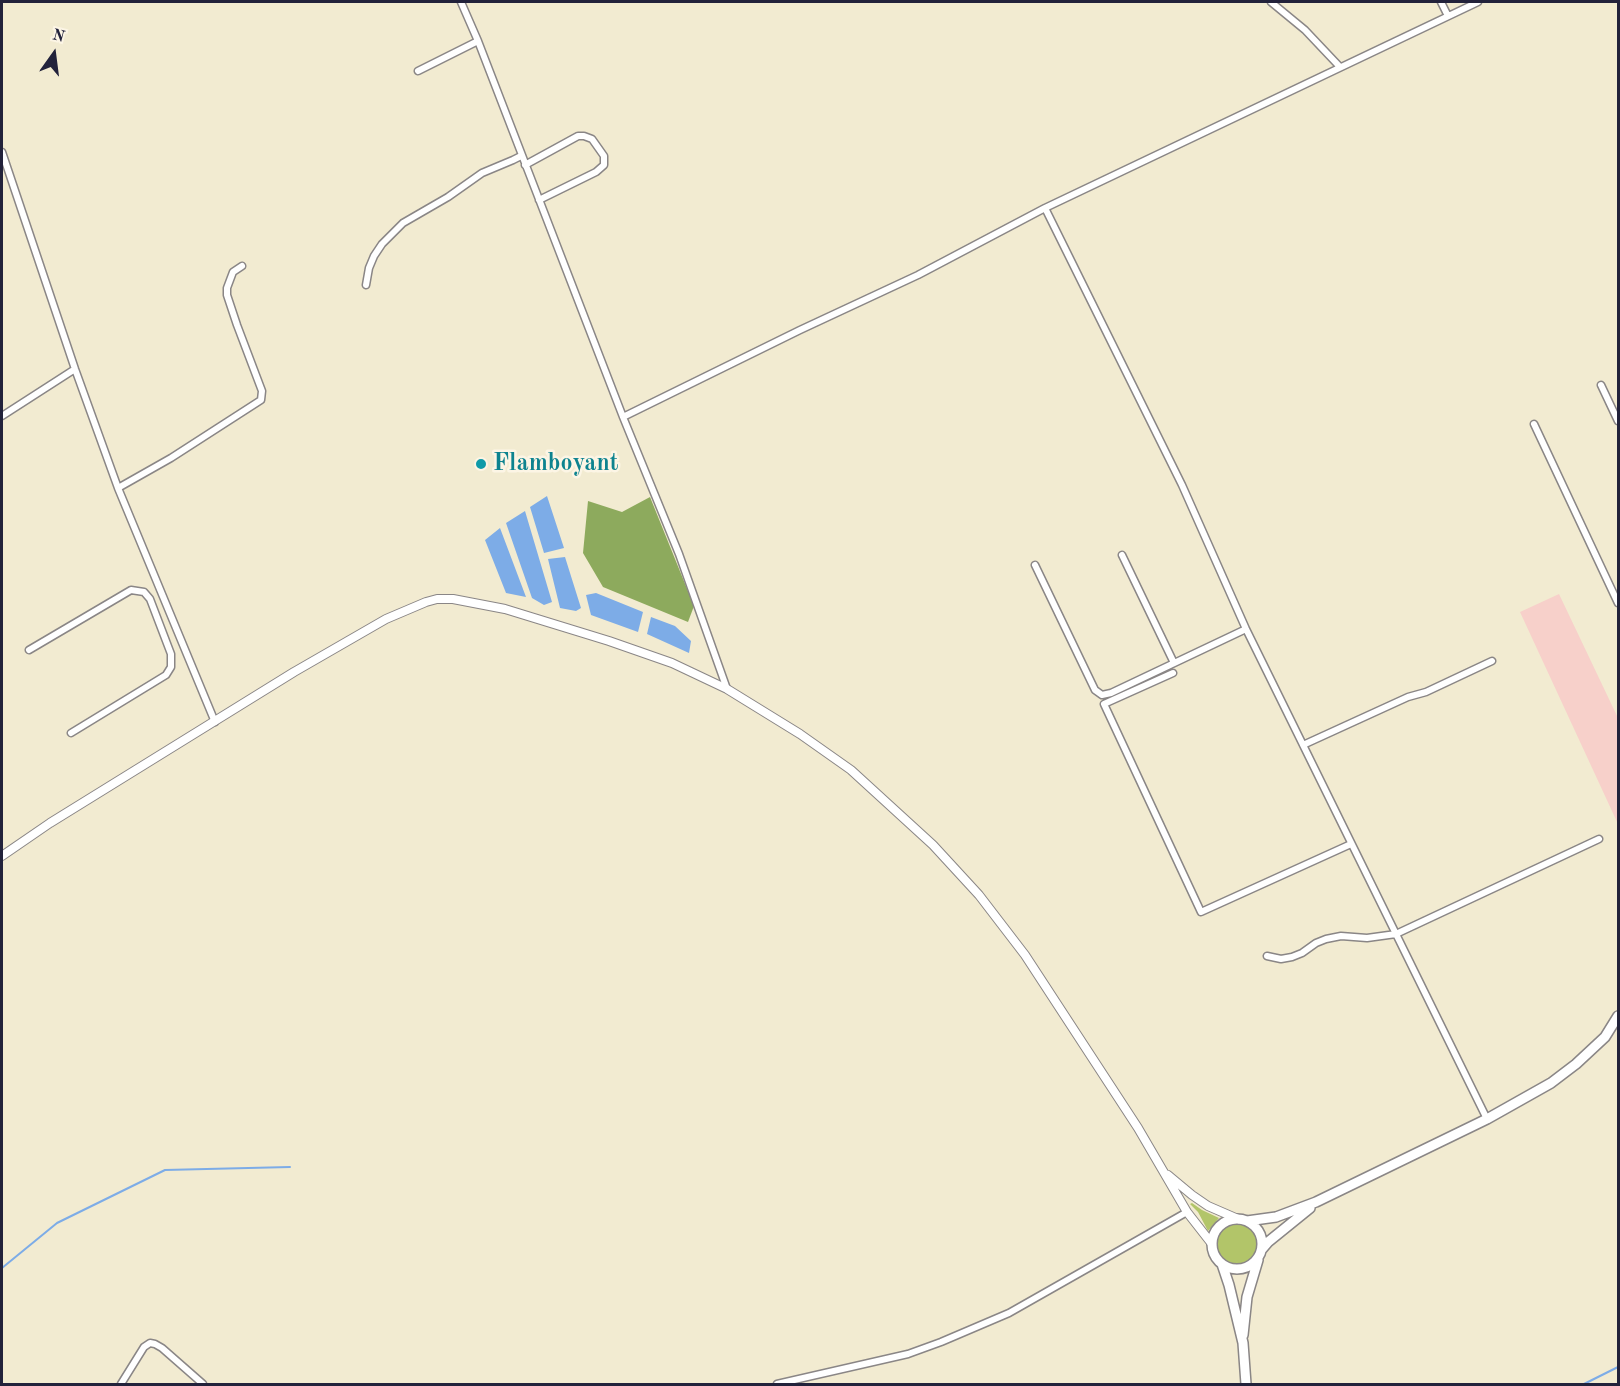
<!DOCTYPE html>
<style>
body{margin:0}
#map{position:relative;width:1620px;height:1386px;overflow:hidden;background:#f2ebd1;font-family:"Old Standard TT",serif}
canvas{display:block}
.frame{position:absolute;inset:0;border:3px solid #22223b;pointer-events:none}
.north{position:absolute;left:24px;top:24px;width:60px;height:60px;-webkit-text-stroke:4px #fcf5e5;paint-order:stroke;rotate:14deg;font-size:16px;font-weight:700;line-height:24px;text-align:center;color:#22223b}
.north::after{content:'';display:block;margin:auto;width:21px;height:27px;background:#22223b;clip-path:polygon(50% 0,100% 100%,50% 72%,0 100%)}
</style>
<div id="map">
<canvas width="1620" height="1386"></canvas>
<div class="frame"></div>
<div class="north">N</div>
</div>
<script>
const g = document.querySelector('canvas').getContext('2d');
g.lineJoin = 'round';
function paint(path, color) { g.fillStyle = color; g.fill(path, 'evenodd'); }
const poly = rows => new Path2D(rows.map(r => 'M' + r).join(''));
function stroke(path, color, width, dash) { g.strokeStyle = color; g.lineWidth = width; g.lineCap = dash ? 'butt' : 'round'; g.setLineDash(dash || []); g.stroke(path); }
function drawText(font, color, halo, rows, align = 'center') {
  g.font = font + ' "Old Standard TT",serif'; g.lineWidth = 5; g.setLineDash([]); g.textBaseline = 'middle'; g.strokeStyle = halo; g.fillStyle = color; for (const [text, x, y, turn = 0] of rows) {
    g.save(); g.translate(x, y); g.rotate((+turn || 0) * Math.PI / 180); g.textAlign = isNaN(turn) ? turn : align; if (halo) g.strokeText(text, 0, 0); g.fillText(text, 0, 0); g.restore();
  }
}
paint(poly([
 [1559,594,1618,718,1618,824,1520,612]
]), '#f7d0ca');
paint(poly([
 [1192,1203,1202,1210,1219,1218,1208,1231,1198,1212,1190,1204],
 '1216 1244a21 21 0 1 1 42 0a21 21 0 1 1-42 0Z'
]), '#b2c569');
paint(poly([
 [650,497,694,606,688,622,603,587,583,553,588,501,622,512]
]), '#8daa5d');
paint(poly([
 [547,496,564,548,544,553,530,507],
 [525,511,552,602,544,605,532,598,506,523],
 [500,528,526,597,506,593,485,540],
 [565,557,581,608,576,611,560,608,548,559],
 [596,593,643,612,638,632,591,615,586,595],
 [651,617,675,626,691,641,689,653,647,634]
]), '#7dace7');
stroke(poly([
 [2,1268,57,1223,165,1170,290,1167],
 [1584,1384,1618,1367]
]), '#7dace7', 2);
const minor = poly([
 [461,2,478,41,623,417,679,554,727,689],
 [1271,2,1305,30,1340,67],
 [1441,2,1448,16],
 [418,71,478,41],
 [2,152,75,369,118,488,215,722],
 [525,165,578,136,584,136,592,139,604,156,604,165,596,172,539,200],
 [1045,208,1182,485,1246,629,1487,1119],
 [366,285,369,268,374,256,382,244,403,223,448,197,482,173,513,160,521,156],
 [1601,385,1618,421],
 [2,416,75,369],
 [623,417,800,330,918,275,1045,208,1478,2],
 [1534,424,1618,603],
 [118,488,171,458,261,400,262,391,237,325,227,295,227,288,233,272,242,266],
 [1122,555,1174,663],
 [1035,565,1095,690,1102,695,1111,693,1246,629],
 [29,650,131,590,144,592,150,599,171,654,171,667,166,675,71,733],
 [1173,673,1104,704,1201,912,1351,844],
 [1303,745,1408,697,1426,692,1492,661],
 [1267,956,1281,959,1292,957,1302,953,1316,943,1326,939,1341,936,1367,938,1396,934,1599,839],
 [121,1384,144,1347,150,1343,155,1344,162,1348,203,1384],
 [777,1384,908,1354,941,1342,1009,1313,1187,1212]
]);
const tertiary = poly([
 [2,856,50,823,294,672,386,619,426,602,437,599,453,599,505,609,609,641,672,663,727,689,800,734,851,770,933,845,979,895,1025,955,1138,1128,1187,1212,1212,1244],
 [1168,1175,1192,1195,1208,1206,1238,1219]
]);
const secondary = poly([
 '1212 1244a25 25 0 1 1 50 0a25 25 0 1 1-50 0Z',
 [1247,1221,1276,1217,1316,1202,1487,1119,1551,1083,1576,1064,1605,1037,1618,1016],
 [1262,1249,1268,1242,1310,1208],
 [1222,1264,1229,1285,1243,1343,1246,1384],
 [1243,1335,1247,1297,1258,1260]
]);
stroke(minor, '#8a8686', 9);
stroke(tertiary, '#8a8686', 10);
stroke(secondary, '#8a8686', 12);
stroke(minor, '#fff', 6);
stroke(tertiary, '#fff', 8);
stroke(secondary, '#fff', 9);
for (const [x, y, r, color] of [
 [481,464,6,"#0f9aa8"]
]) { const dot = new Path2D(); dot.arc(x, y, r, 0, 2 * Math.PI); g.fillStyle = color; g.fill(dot); stroke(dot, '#fcf5e5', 2); }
drawText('bold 24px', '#0d838f', '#fcf5e5', [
 ["Flamboyant",493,464]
], 'left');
</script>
